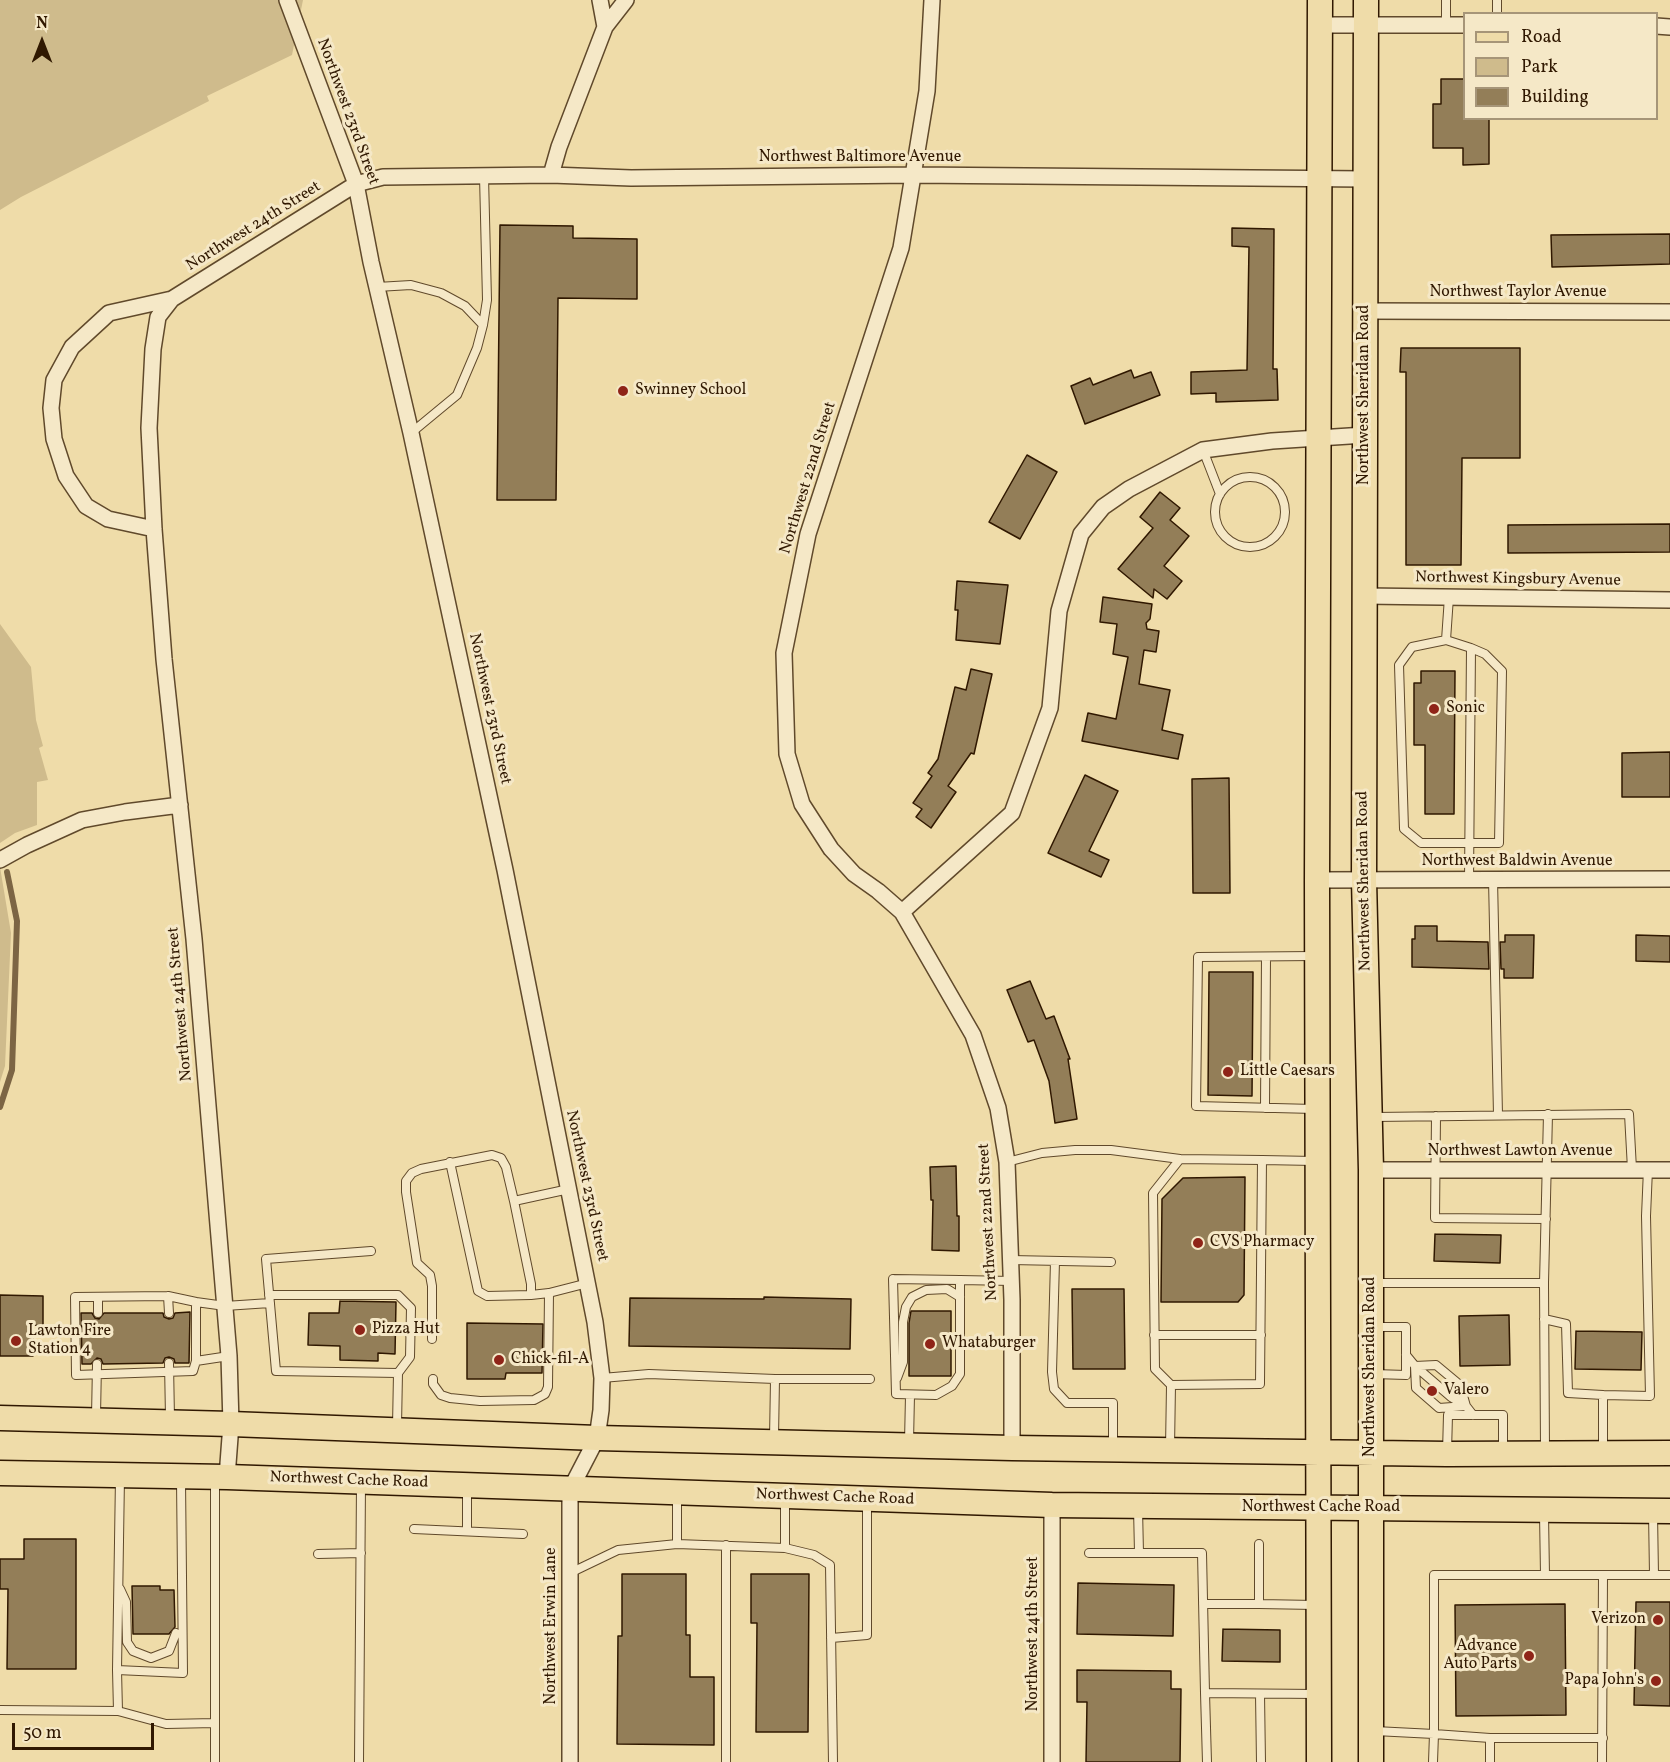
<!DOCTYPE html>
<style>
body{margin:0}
#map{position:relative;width:1670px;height:1762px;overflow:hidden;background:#efdca9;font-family:Vollkorn,serif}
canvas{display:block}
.legend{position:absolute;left:1463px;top:12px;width:195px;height:108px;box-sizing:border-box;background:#f5e8c7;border:2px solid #a69578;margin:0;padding:8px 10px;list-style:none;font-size:18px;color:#301801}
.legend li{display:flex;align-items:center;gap:12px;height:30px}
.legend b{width:30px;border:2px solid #a69578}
.north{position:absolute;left:12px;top:12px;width:60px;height:60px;-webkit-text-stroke:4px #f5e8c7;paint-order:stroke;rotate:0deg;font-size:16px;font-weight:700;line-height:24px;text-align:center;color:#301801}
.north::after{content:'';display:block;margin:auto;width:21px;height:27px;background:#301801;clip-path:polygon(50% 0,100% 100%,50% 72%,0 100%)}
.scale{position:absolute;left:12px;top:1723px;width:142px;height:27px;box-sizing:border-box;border:3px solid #301801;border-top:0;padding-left:8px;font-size:18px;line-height:21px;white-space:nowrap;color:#301801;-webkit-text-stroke:4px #f5e8c7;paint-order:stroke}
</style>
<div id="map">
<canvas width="1670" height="1762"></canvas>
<ul class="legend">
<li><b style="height:8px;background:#efdca9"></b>Road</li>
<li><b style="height:16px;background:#cfbb8c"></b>Park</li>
<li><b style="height:16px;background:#937e58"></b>Building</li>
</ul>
<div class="north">N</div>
<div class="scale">50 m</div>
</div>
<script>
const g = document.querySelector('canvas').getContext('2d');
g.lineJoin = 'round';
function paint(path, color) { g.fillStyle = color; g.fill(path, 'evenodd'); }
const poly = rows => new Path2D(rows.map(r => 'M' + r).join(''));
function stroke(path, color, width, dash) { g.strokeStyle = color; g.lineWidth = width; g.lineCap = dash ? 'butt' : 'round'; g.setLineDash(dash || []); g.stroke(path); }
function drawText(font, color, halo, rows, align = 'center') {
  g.font = font + ' Vollkorn,serif'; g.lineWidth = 6; g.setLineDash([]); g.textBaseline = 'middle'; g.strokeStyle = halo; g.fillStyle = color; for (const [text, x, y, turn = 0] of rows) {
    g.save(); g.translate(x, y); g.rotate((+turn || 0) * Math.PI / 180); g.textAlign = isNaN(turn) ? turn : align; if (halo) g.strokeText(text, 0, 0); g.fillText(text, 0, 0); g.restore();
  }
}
paint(poly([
 [0,0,303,0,292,55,207,96,209,101,21,197,0,210],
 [0,624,31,667,36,720,43,746,39,748,48,780,37,782,37,825,15,833,0,843],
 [0,867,11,933,5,1066,0,1082]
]), '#cfbb8c');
stroke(poly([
 [0,1107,12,1070,17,921,7,872]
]), '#7c6544', 6);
const building = poly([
 [1441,79,1464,79,1464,118,1489,118,1489,164,1463,165,1463,148,1433,148,1433,104,1441,104,1441,79],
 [500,225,573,226,573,238,637,239,637,299,558,298,556,500,497,500,500,225],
 [1232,228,1274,229,1273,369,1277,369,1278,400,1216,402,1216,393,1191,394,1191,372,1247,370,1249,247,1232,246,1232,228],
 [1670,234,1670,264,1552,267,1551,235,1670,234],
 [1401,348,1520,348,1520,458,1462,458,1461,565,1406,565,1406,372,1400,372,1401,348],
 [1131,370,1134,378,1151,372,1160,395,1085,424,1071,386,1090,378,1093,385,1131,370],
 [1027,455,1057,472,1020,539,989,522,1027,455],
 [1160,492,1180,508,1170,520,1189,536,1164,566,1182,581,1167,599,1154,589,1153,598,1118,569,1153,528,1140,517,1160,492],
 [1670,524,1670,552,1508,553,1508,525,1670,524],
 [957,581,1008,585,1000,644,956,640,958,610,955,610,957,581],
 [1103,597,1152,604,1150,619,1146,623,1147,629,1159,631,1156,652,1144,650,1139,684,1170,690,1162,730,1183,735,1178,759,1082,741,1088,713,1116,719,1128,657,1113,654,1117,624,1100,622,1103,597],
 [971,669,992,674,974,754,971,753,948,786,956,792,931,828,916,817,922,809,913,803,932,776,928,773,938,759,955,687,966,690,971,669],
 [1421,671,1455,671,1454,814,1425,814,1425,745,1414,745,1414,683,1421,683,1421,671],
 [1670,752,1670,797,1622,797,1622,753,1670,752],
 [1085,775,1118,791,1089,851,1109,860,1101,877,1048,853,1085,775],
 [1229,778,1230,893,1193,893,1192,779,1229,778],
 [1415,926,1437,926,1437,941,1488,942,1489,969,1412,967,1412,939,1415,939,1415,926],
 [1505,935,1534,935,1533,978,1504,978,1504,969,1501,969,1500,942,1505,942,1505,935],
 [1636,935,1670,936,1670,962,1636,961,1636,935],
 [1209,972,1253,972,1252,1096,1208,1095,1209,972],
 [1030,981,1046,1019,1054,1016,1070,1059,1068,1059,1077,1119,1055,1123,1049,1081,1034,1040,1028,1042,1007,990,1030,981],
 [956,1166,957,1216,959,1216,959,1251,932,1250,933,1200,931,1200,930,1167,956,1166],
 [1245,1177,1244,1295,1238,1302,1161,1302,1162,1199,1183,1178,1245,1177],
 [1435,1234,1501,1235,1500,1263,1434,1261,1435,1234],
 [1072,1289,1124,1289,1125,1369,1073,1369,1072,1289],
 [0,1295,43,1296,43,1326,33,1325,33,1356,0,1356,0,1295],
 [764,1297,851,1299,850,1349,629,1346,630,1298,764,1299,764,1297],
 [340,1301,396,1302,395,1354,378,1353,378,1361,340,1360,340,1346,308,1345,309,1313,339,1313,340,1301],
 [911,1311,951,1311,951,1376,909,1376,909,1323,911,1311],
 [190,1312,189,1363,175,1363,174,1359,169,1357,165,1358,163,1363,103,1364,101,1359,97,1358,91,1364,82,1364,81,1313,92,1313,95,1318,99,1319,104,1313,163,1313,164,1317,169,1319,173,1318,175,1313,190,1312],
 [1509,1315,1510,1365,1460,1366,1459,1316,1509,1315],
 [467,1323,543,1324,542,1373,506,1373,505,1379,467,1379,467,1323],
 [1576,1331,1642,1332,1641,1370,1575,1369,1576,1331],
 [24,1539,76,1539,76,1669,7,1669,8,1589,0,1589,0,1559,24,1559,24,1539],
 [622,1574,686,1574,686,1635,690,1635,690,1677,714,1677,714,1745,617,1744,618,1636,622,1636,622,1574],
 [751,1574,809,1574,808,1732,756,1732,757,1623,751,1623,751,1574],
 [1078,1583,1174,1585,1173,1636,1077,1634,1078,1583],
 [132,1586,160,1586,160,1590,174,1590,175,1627,169,1634,133,1634,132,1586],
 [1636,1602,1670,1602,1670,1706,1634,1705,1636,1602],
 [1565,1604,1566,1715,1456,1716,1455,1605,1565,1604],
 [1223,1629,1280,1630,1280,1662,1222,1661,1223,1629],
 [1077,1670,1171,1671,1171,1689,1181,1689,1180,1762,1086,1762,1087,1702,1077,1702,1077,1670]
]);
paint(building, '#937e58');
stroke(building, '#301801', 1.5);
const lane = poly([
 [1446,0,1446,25],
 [1497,14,1497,0],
 [377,287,411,285,441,293,465,306,483,325,477,348,457,395,411,433],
 [483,325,487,300,484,176],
 [1203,450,1220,494],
 '1215 512a35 35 0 1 1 70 0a35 35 0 1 1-70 0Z',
 [1446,640,1471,648,1485,654,1502,671,1499,843,1421,843,1404,829,1399,665,1412,647,1446,640],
 [1446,640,1449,597],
 [1493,879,1498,1115],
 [1469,880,1471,648],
 [1265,1108,1266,957],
 [1314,1109,1196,1106,1198,957,1315,956],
 [1436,1116,1435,1218,1546,1219],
 [1374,1117,1629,1114,1632,1169],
 [450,1162,478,1291,487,1296,531,1295,549,1293,588,1283],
 [1007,1162,1042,1153,1075,1150,1111,1150,1180,1159],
 [514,1201,569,1189],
 [371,1251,266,1259,276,1371,398,1373],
 [1011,1260,1111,1262],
 [1055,1261,1052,1372,1054,1389,1067,1403,1113,1403,1113,1445],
 [893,1279,960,1280,960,1374,952,1386,936,1395,896,1394,893,1279],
 [960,1280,1012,1281],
 [1375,1283,1544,1283,1548,1114],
 [1544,1283,1545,1450],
 [269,1295,398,1295,411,1308,410,1357,398,1373,397,1426],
 [168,1296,196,1302,196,1361,193,1371,76,1375,75,1297,168,1296,169,1313],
 [98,1297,98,1313],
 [196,1302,225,1306,270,1303],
 [1544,1319,1566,1324,1568,1393,1603,1395],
 [1154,1335,1261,1335],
 [432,1339,432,1286,430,1275,417,1263,406,1192,406,1181,412,1173,421,1169,492,1155,501,1158,506,1167,514,1201,531,1284,531,1295],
 [1406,1355,1415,1366,1416,1388,1439,1408,1466,1406,1460,1385,1436,1365,1415,1366,1451,1397,1466,1406,1473,1415],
 [196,1361,229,1356],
 [169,1363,170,1418],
 [1374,1374,1406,1375,1406,1327,1375,1327],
 [602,1378,649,1374,775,1379],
 [897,1378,903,1362,903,1322,906,1307,912,1297,926,1290,947,1289,960,1297],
 [433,1379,433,1384,441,1395,450,1398,480,1401,534,1400,545,1394,548,1387,549,1293],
 [1171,1385,1155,1369,1153,1193,1180,1159,1262,1160],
 [96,1416,97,1364],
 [774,1438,775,1379,870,1379],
 [909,1442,910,1395],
 [1170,1448,1171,1385,1260,1384,1262,1160,1314,1161],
 [1603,1450,1603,1395,1650,1396,1646,1216,1648,1169],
 [1447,1452,1448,1415,1503,1415,1503,1451],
 [120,1477,117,1670,183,1673,181,1480],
 [467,1487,467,1531],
 [677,1494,677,1544,785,1548,785,1499],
 [1138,1508,1139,1553],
 [1653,1513,1654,1575],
 [1544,1514,1545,1575],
 [414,1529,523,1534],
 [785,1548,814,1555,830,1565,833,1762],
 [1089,1553,1202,1553,1205,1693,1317,1694],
 [318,1554,361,1553],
 [570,1573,618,1550,677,1544],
 [1603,1575,1670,1575],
 [120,1589,126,1602,127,1642,133,1651,151,1658,169,1651,176,1633],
 [1203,1604,1259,1604,1259,1544],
 [1259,1604,1315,1605],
 [831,1638,867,1635,867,1501],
 [117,1670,118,1711],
 [1205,1693,1207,1762],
 [1260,1694,1261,1762],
 [0,1710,118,1711,166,1724,215,1723],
 [1375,1731,1434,1734,1434,1575,1603,1575,1602,1762],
 [215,1762,215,1481],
 [359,1762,361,1483],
 [726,1762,726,1545],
 [1433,1762,1434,1734,1490,1738,1603,1738],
 [1490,1762,1490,1738]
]);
const street = poly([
 [287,0,356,184,371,262,411,433,505,870,595,1322,602,1378,601,1410,597,1438,570,1490,570,1762],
 [600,0,605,27,626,0],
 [932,0,927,91,901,248,808,534,784,653,787,754,802,804,831,849,854,874,878,891,902,912,973,1035,998,1108,1007,1162,1012,1300,1012,1448],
 [1320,25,1464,25],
 [1656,26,1670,27],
 [551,175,559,147,605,27],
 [172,299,158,317,153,349,149,428,154,529,164,659,194,939,229,1356,231,1424,227,1477],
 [1365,311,1670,312],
 [154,529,108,519,86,506,66,476,54,439,51,408,54,380,72,347,109,313,172,299,356,184,383,177,551,175,631,178,913,175,1365,179],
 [1365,596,1670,600],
 [0,860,27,845,82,820,125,812,180,805],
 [1317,880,1670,879],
 [902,912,1012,813,1050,708,1059,611,1081,534,1103,507,1129,489,1203,450,1272,441,1365,435],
 [1371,1170,1670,1170],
 [1052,1762,1052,1505]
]);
const primary = poly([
 [1366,0,1364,880,1371,1170,1371,1762],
 [0,1418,231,1424,597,1438,1012,1448,1447,1454,1670,1453],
 [0,1473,227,1477,1052,1505,1670,1511],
 [1319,1762,1317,880,1320,0]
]);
stroke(lane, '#60492b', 10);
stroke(street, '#60492b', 18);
stroke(primary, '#301801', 27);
stroke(lane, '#f5e8c7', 8);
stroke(street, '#f5e8c7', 15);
stroke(primary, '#efdca9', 24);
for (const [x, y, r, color] of [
 [623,391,6,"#8f2418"],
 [1434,709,6,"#8f2418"],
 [1228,1072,6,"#8f2418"],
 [1198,1243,6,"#8f2418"],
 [360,1330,6,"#8f2418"],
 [16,1341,6,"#8f2418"],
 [930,1344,6,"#8f2418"],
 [499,1360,6,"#8f2418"],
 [1432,1391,6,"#8f2418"],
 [1658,1620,6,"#8f2418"],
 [1529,1656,6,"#8f2418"],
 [1656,1681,6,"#8f2418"]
]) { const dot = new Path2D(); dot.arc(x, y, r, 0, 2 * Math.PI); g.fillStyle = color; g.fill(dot); stroke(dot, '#f5e8c7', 2); }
drawText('16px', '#301801', '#f5e8c7', [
 ["Northwest 23rd Street",347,112,70],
 ["Northwest Baltimore Avenue",860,158],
 ["Northwest 24th Street",254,227,-32],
 ["Northwest Taylor Avenue",1518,293],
 ["Northwest Sheridan Road",1365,395,-90],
 ["Northwest 22nd Street",809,478,-73],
 ["Northwest Kingsbury Avenue",1518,580,1],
 ["Northwest 23rd Street",489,709,78],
 ["Northwest Baldwin Avenue",1517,862],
 ["Northwest Sheridan Road",1365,881,-91],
 ["Northwest 24th Street",181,1004,-95],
 ["Northwest Lawton Avenue",1520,1152],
 ["Northwest 23rd Street",586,1186,78],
 ["Northwest 22nd Street",989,1222,-93],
 ["Northwest Sheridan Road",1371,1367,-90],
 ["Northwest Cache Road",349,1481,2],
 ["Northwest Cache Road",835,1498,2],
 ["Northwest Cache Road",1321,1508],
 ["Northwest Erwin Lane",552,1626,-90],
 ["Northwest 24th Street",1034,1634,-90]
]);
drawText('16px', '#301801', '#f5e8c7', [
 ["Swinney School",635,391],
 ["Sonic",1446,709],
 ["Little Caesars",1240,1072],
 ["CVS Pharmacy",1210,1243],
 ["Pizza Hut",372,1330],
 ["Lawton Fire",28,1332],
 ["Station 4",28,1350],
 ["Whataburger",942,1344],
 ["Chick-fil-A",511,1360],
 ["Valero",1444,1391],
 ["Verizon",1646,1620,"right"],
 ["Advance",1517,1647,"right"],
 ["Auto Parts",1517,1665,"right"],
 ["Papa John's",1644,1681,"right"]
], 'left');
</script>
